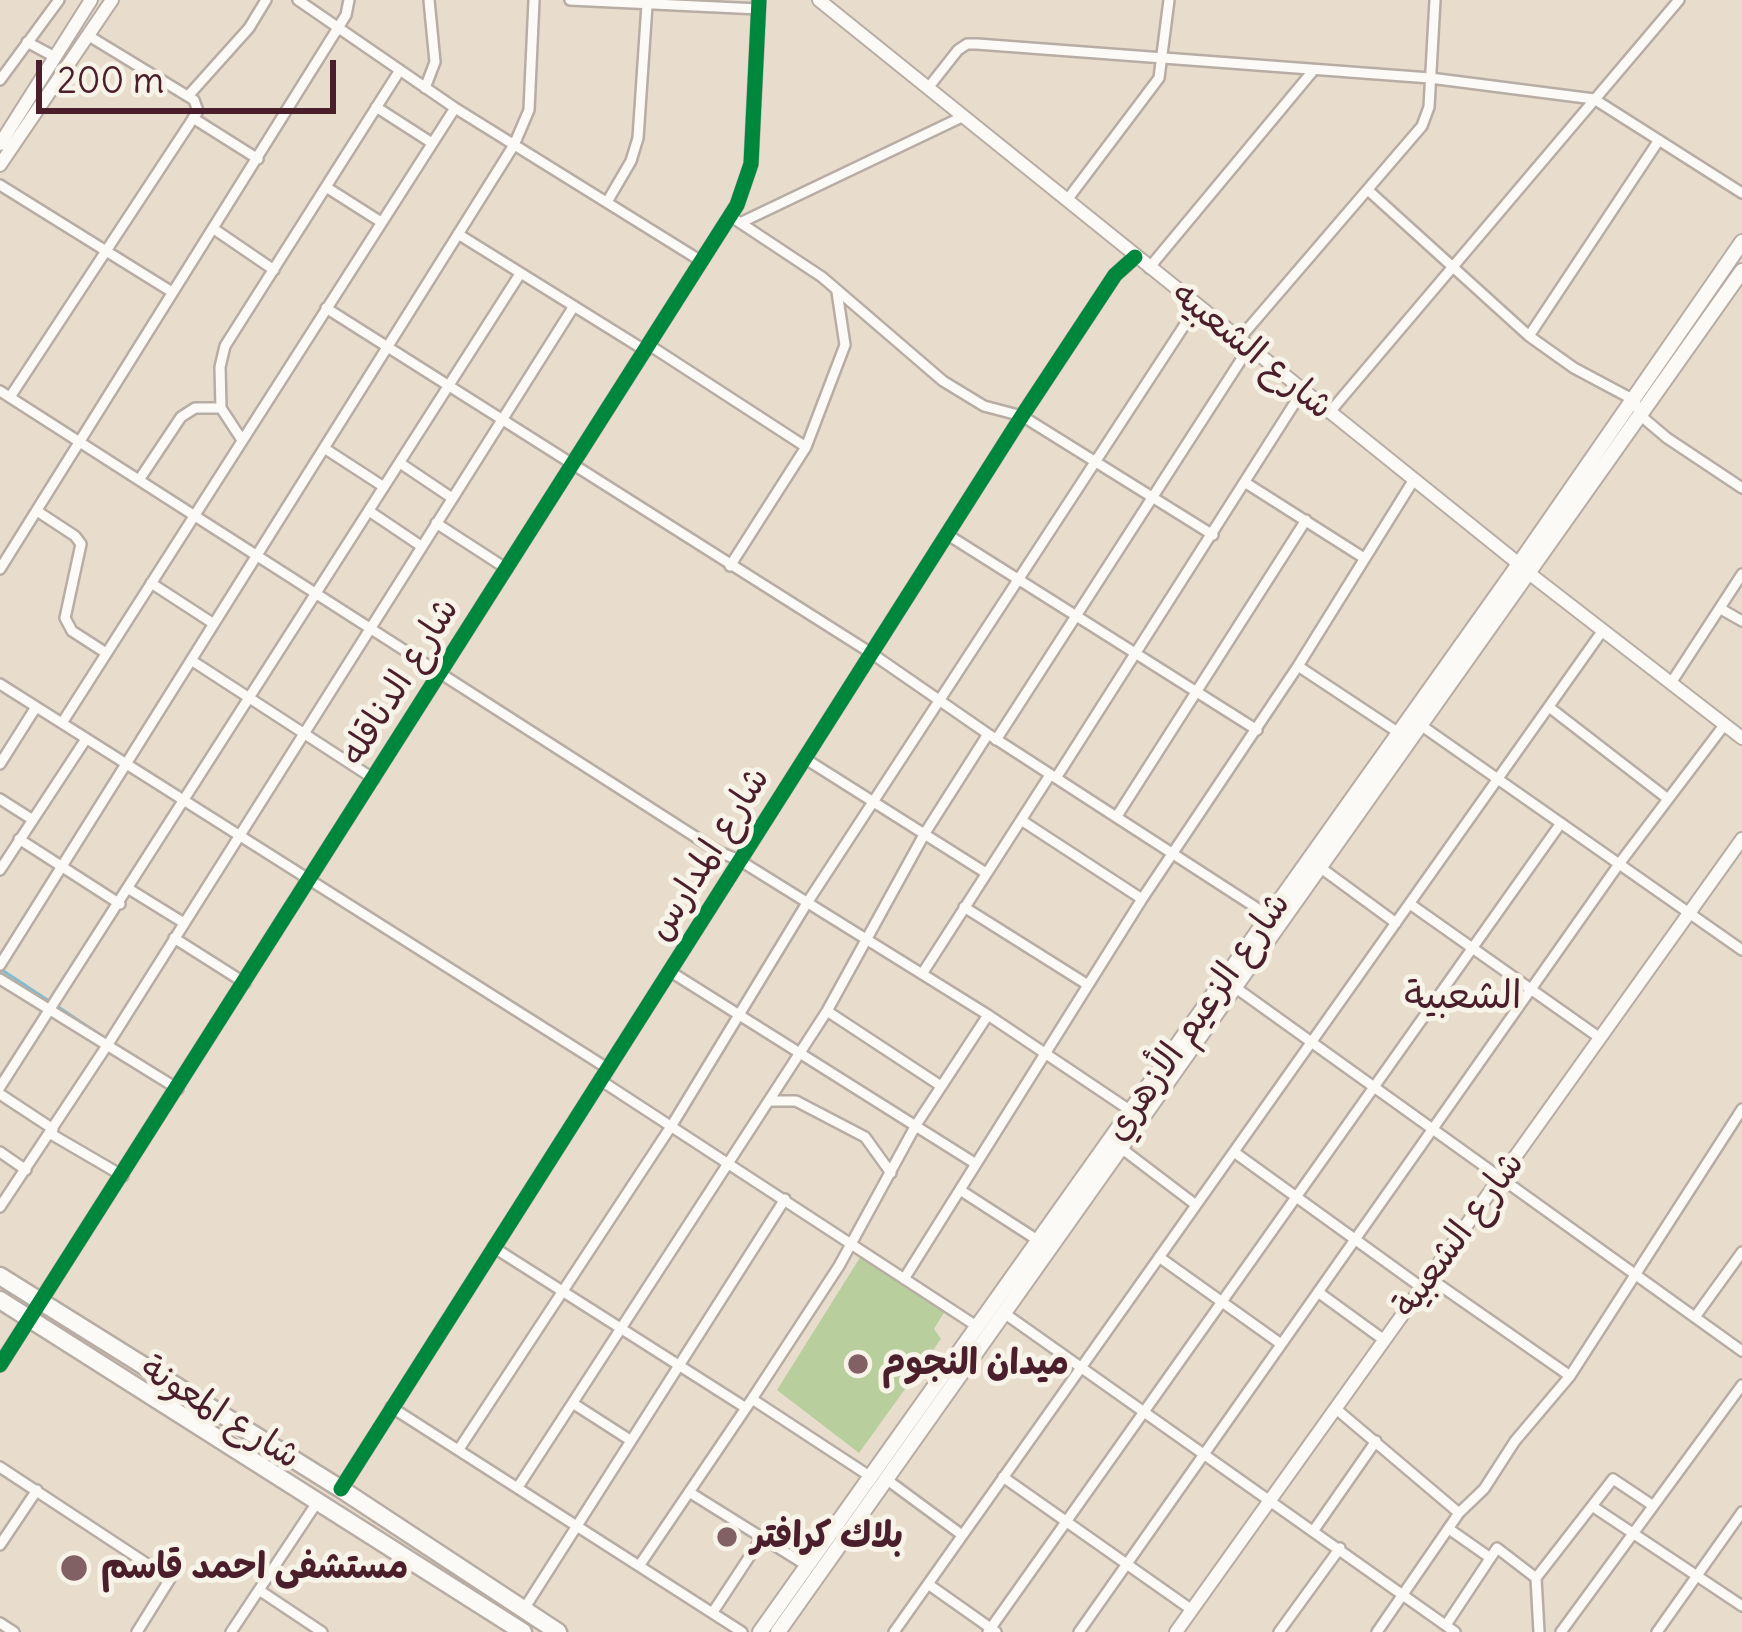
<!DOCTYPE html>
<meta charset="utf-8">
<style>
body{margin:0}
#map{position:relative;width:1742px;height:1632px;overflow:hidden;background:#e8dccc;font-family:Delius,sans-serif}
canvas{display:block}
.scale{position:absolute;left:36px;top:60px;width:300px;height:54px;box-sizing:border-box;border:6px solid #4a1f2b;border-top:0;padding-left:15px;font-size:36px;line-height:42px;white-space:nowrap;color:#4a1f2b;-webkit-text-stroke:9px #f7f3e8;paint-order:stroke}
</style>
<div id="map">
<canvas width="1742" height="1632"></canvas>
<div class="scale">200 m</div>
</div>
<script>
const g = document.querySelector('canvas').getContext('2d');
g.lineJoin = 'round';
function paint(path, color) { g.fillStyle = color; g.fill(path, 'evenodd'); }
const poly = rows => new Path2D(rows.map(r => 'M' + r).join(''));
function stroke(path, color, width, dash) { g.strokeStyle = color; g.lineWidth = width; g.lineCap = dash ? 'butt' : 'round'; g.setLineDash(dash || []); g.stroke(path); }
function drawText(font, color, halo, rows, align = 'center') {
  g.font = font + ' Delius,"Playpen Sans Arabic",sans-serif'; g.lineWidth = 10; g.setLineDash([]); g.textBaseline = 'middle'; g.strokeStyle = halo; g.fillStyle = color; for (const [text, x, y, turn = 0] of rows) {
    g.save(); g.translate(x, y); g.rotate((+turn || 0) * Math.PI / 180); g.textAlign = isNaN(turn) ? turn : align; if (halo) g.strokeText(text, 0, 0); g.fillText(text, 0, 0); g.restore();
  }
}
paint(poly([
 [861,1256,945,1311,934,1329,941,1339,859,1453,777,1390]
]), '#b8cf9d');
stroke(poly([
 [2,970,49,1001],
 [57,1006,109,1041]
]), '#80bcd0', 3);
const street = poly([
 [298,0,455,108,701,261],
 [570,0,759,9],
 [27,42,55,57],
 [0,80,59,0],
 [425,88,435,62,429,0],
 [928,88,958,50,967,44,977,44,1430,78,1594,99,1742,193],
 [188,96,249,28,266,0],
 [376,107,432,143],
 [193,118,258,159],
 [0,185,172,292],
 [326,187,381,222],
 [1369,191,1529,336,1574,368,1634,400,1641,416,1667,438,1742,488],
 [1067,200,1159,78,1169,0],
 [607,202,631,161,638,138,647,5],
 [730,216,822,277,943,381,984,406,1022,416,1213,535],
 [742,222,964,116],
 [214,229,274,270],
 [458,234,646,351],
 [1149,268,1312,72],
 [326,308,871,653,988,734,1269,916],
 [1529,336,1659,140],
 [1240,338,1422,126,1429,107,1435,0],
 [649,345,806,447,845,345,837,292],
 [0,391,719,852,739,860,988,1015,1131,1111],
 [10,397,198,111,194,100,89,36],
 [221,408,242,440],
 [1329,413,1679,0],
 [324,448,384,487],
 [400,463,452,498],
 [139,480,181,417,195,408,221,408,220,367,225,346,400,70],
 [1246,483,1364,558],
 [37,511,75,536,81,544,65,618,72,631,106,653],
 [369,511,421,546],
 [436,523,507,569],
 [948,535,1257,730],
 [730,566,806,447],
 [0,569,346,15,349,0],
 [151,583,214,624],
 [1721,609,1742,621],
 [191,660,374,779],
 [1298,666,1399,733],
 [1671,683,1742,574],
 [0,684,607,1068],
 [1549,707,1668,799],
 [62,723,455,108],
 [1422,726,1742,950],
 [996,740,1250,346],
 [804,758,986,873],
 [0,764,36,707],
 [1056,778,1303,390],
 [0,799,33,820],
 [1117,816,1306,520],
 [1021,820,1142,899],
 [19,839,120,904],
 [1321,868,1396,923],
 [0,870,86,739],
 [129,889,184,923],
 [1410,904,1600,1038],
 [964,907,1088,985],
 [174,938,245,983],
 [0,965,514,145,529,110,534,0],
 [671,972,976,1164],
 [922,974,1050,775],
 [0,979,178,1089],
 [1236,988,1742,1351],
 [827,1011,941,1086],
 [600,1080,978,1327],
 [0,1087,520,274],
 [0,1094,53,1129,51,1134,123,1176],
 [769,1101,796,1101,865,1137,891,1173],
 [1121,1148,1196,1205],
 [0,1152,26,1170],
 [1234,1152,1421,1287],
 [960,1190,1039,1241],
 [0,1207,110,1041,574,306],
 [493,1247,746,1408,752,1399,871,1477],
 [1159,1257,1281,1344],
 [1428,1277,1570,1376],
 [904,1279,1142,899,1298,666,1413,481],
 [1318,1292,1384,1340],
 [1004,1313,1455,1632],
 [1695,1317,1742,1252],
 [752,1399,839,1266,916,1125,988,1015],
 [574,1404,630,1440],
 [391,1407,742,1632],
 [1335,1408,1459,1513],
 [459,1449,672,1125,807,903,1197,306],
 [0,1467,170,1579,137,1632],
 [1003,1477,1192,1610],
 [886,1479,962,1535],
 [518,1487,827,1011,925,833,988,734],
 [689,1492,806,1565],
 [1592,1506,1742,1606],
 [1449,1529,1489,1557],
 [1314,1530,1376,1441],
 [0,1545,37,1490],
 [639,1566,746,1408],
 [928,1584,996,1632],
 [259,1590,322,1632],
 [524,1609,785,1199],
 [713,1612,763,1536],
 [0,1623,14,1632],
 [1446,1625,1497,1548,1536,1578],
 [231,1632,318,1501],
 [894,1632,1603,630],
 [988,1632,1561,823],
 [1079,1632,1619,864,1725,724],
 [1279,1632,1340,1548],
 [1377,1632,1459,1513,1484,1489,1515,1441,1570,1376,1742,1109],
 [1539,1632,1536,1578,1613,1479,1652,1505],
 [1561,1632,1742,1385],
 [1657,1632,1742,1512]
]);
const secondary = poly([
 [819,0,1519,564],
 [0,144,91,0],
 [0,165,112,0],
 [1530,574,1742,738],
 [0,1365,737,205,751,164,759,0],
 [341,1489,1022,416,1115,275,1135,257],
 [1176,1632,1742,839]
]);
const primary = poly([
 [760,1632,1519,564,1742,242],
 [778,1632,1742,271]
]);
const highway = poly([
 [0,1276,341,1489,558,1632],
 [0,1300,523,1632]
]);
stroke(street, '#b8ada4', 14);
stroke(secondary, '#b8ada4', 16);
stroke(primary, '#b8ada4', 18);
stroke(highway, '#b8ada4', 21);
stroke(street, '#fcfaf7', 9);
stroke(secondary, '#fcfaf7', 12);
stroke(primary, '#fcfaf7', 14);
stroke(highway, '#fcfaf7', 16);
stroke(poly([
 [0,1365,737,205,751,164,759,0],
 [341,1489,1022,416,1115,275,1135,257]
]), '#00873e', 15);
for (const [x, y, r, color] of [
 [858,1364,12,"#816163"],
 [727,1537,12,"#816163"],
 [74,1568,15,"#816163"]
]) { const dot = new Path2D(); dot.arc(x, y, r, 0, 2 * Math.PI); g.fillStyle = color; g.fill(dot); stroke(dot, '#f7f3e8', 4.5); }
drawText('36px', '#4a1f2b', '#f7f3e8', [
 ["شارع الشعبيه",1252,351,39],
 ["شارع الدناقله",400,682,-58],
 ["شارع المدارس",709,854,-58],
 ["شارع الزعيم الأزهري",1198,1017,-55],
 ["شارع الشعبية",1459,1235,-54],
 ["شارع المعونة",220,1413,32]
]);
drawText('bold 36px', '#4a1f2b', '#f7f3e8', [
 ["ميدان النجوم",882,1364],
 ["بلاك كرافتر",751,1537],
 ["مستشفى احمد قاسم",101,1568]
], 'left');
drawText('39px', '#4a1f2b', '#f7f3e8', [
 ["الشعبية",1463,997]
]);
</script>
